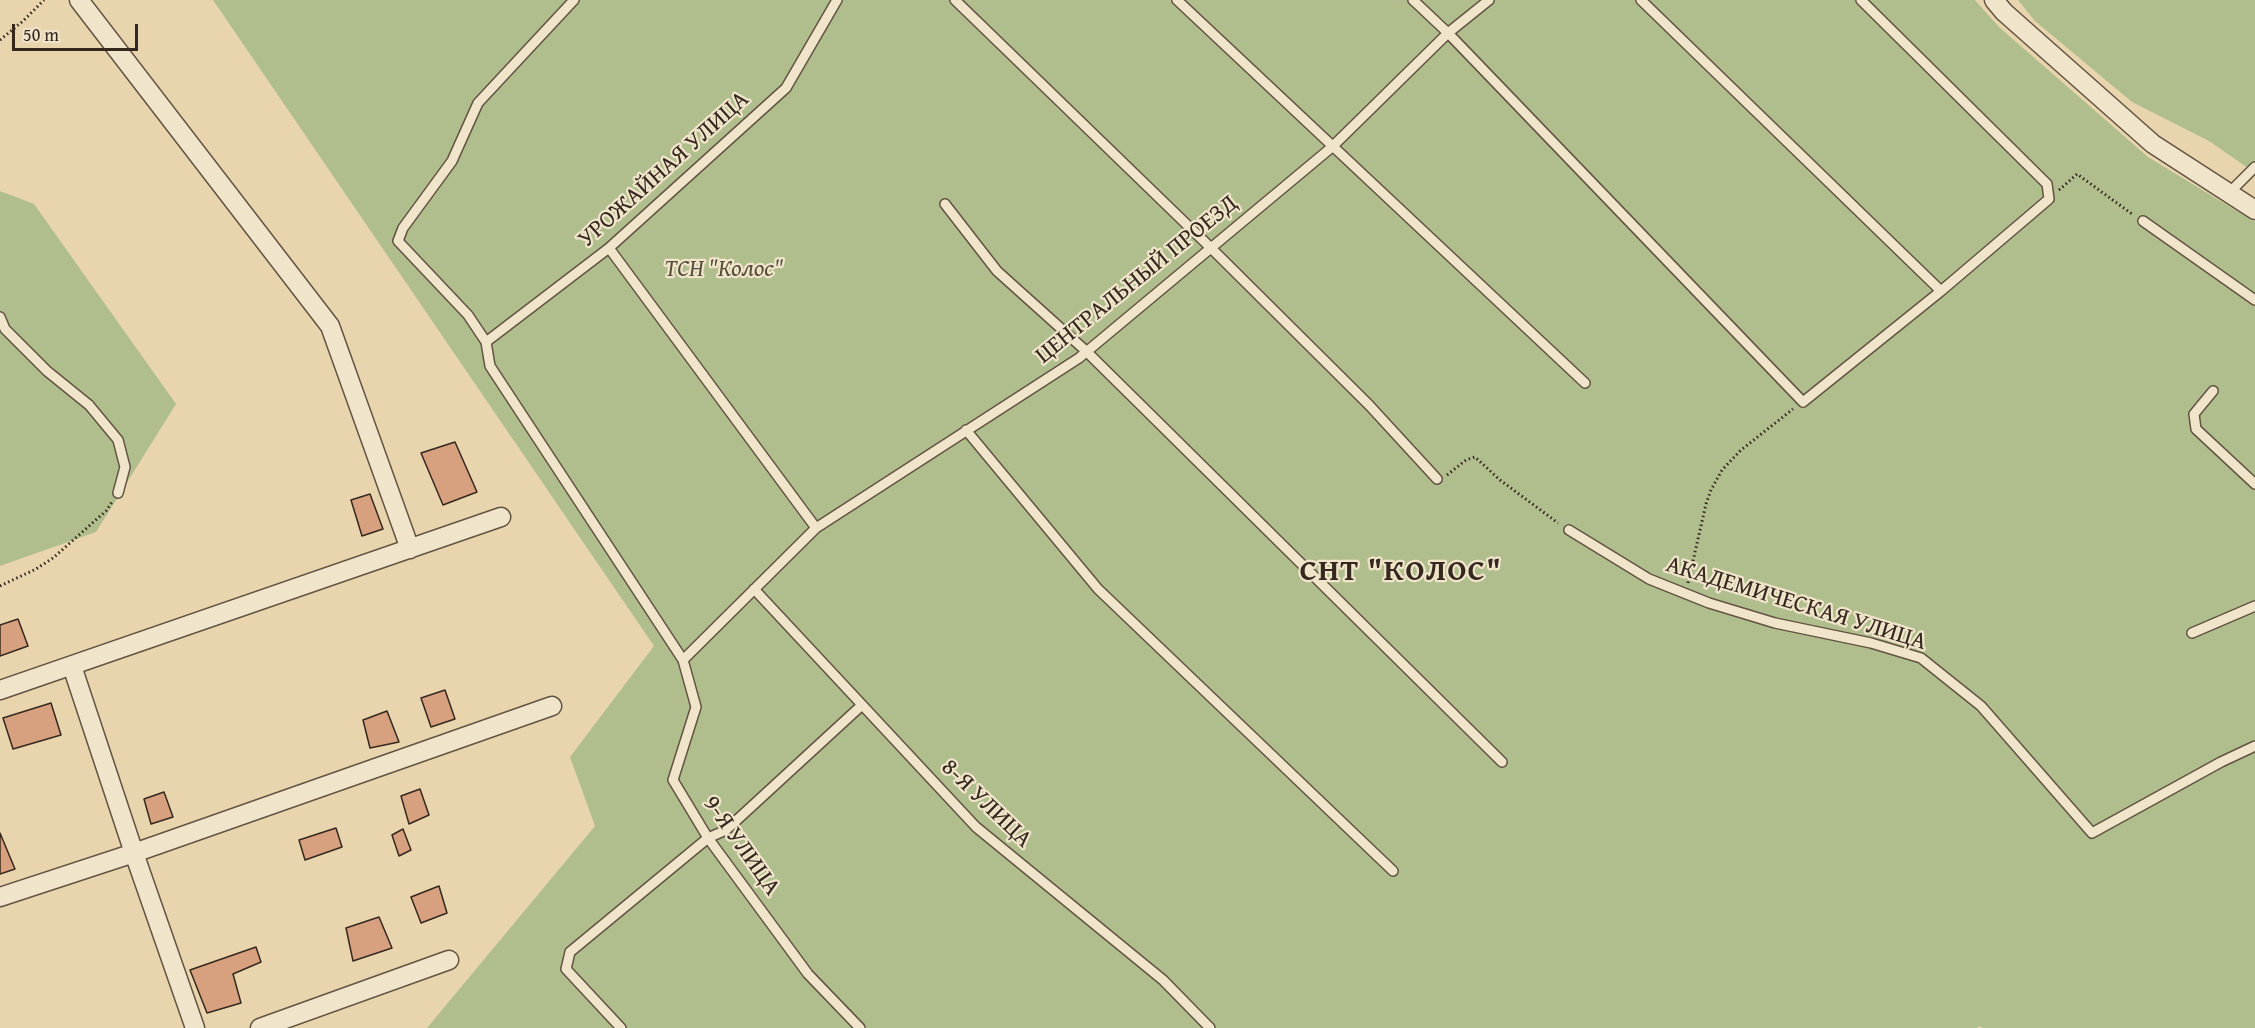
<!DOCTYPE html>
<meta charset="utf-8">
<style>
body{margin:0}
#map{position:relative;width:2255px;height:1028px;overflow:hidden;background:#e8d5ad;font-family:"Gentium Book Plus",serif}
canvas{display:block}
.scale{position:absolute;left:12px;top:24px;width:126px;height:27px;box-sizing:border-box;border:3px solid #35281e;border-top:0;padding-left:8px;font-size:18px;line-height:21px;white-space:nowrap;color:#35281e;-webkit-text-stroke:4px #f0e4ca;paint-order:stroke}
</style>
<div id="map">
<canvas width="2255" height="1028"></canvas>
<div class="scale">50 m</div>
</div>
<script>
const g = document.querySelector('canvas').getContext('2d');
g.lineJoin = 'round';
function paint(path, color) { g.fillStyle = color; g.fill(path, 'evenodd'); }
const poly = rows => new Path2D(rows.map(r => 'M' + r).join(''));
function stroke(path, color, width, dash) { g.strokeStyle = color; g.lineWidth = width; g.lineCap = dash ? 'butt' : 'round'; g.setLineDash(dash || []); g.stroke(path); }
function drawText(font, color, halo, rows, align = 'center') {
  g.font = font + ' "Gentium Book Plus",serif'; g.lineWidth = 4.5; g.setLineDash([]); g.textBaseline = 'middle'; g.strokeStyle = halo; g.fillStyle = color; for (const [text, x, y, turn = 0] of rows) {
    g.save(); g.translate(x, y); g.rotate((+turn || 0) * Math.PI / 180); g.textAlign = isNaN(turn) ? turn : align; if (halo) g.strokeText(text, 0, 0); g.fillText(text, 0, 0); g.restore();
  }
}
paint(poly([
 [213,0,1975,0,1999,27,2148,157,2255,222,2255,1028,1982,1028,1980,1026,1977,1028,427,1028,595,826,570,757,654,646],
 [2018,0,2255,0,2255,173,2209,141,2132,102,2035,21],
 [0,191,34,204,176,404,96,532,0,566]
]), '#b0be8e');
const building = poly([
 [455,442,477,492,443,505,421,453,455,442],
 [370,494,383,529,362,536,351,500,370,494],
 [18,619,28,646,0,656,0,625,18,619],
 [445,690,455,719,431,727,421,698,445,690],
 [51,703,61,735,13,749,3,718,51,703],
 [387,711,399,742,370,748,363,720,387,711],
 [420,789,429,815,409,824,401,796,420,789],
 [164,792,173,817,151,824,144,799,164,792],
 [336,828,342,847,305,860,299,840,336,828],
 [403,829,411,850,399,856,392,835,403,829],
 [0,833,15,869,0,874,0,833],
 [439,886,447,913,421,923,411,897,439,886],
 [379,917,392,948,353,961,346,928,379,917],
 [256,947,261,962,233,974,241,1003,207,1013,190,970,256,947]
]);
paint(building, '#d7a07e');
stroke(building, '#35281e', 1.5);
const lane = poly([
 [574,0,478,103,452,161,403,228,398,241,468,315,486,342,490,366,683,660,696,707,673,780,708,838,808,974,860,1028],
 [955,0,1211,248,1369,405,1437,479],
 [1177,0,1585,383],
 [1413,0,1448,33,1803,402,1941,291,2049,199,2047,184,1861,0],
 [1641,0,1941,291],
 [2229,193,2255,167],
 [945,204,997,271,1086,351,1502,762],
 [2143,221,2255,300],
 [609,248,816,528],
 [0,317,5,329,47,371,89,405,118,440,125,467,118,493],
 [486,342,609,248,786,88,837,0],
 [2213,391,2194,414,2196,429,2255,484],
 [966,430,1098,589,1393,871],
 [1569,530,1649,579,1709,603,1775,623,1871,643,1921,658,1981,706,2092,833,2221,762,2255,746],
 [754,589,976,827,1163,980,1210,1028],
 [2192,633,2255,606],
 [683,660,816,528,1079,358,1332,147,1448,33,1489,0],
 [621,1028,566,969,570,952,708,838,726,830,862,705]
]);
const street = poly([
 [79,0,330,326,410,549],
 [1994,0,2004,12,2153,144,2255,210],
 [72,666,134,853,195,1028],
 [0,690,501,517],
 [0,897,134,853,552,706],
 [260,1028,449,960]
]);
stroke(lane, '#625342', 12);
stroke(street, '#625342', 21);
stroke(poly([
 [0,40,23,21,44,0],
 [2059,190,2077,174,2132,214],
 [1447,475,1466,460,1475,457,1500,480,1558,523],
 [1688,583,1706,504,1711,490,1722,470,1741,450,1793,409],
 [0,586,36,569,53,558,106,511,112,502]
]), '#35281e', 3, [1.5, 3]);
stroke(lane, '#f0e4ca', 9);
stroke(street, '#f0e4ca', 18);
drawText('24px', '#35281e', '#f0e4ca', [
 ["УРОЖАЙНАЯ УЛИЦА",664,170,-42],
 ["ЦЕНТРАЛЬНЫЙ ПРОЕЗД",1137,280,-39],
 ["АКАДЕМИЧЕСКАЯ УЛИЦА",1796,604,17],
 ["8-Я УЛИЦА",986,804,44],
 ["9-Я УЛИЦА",741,846,55]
]);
drawText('italic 24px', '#544e3a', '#f0e4ca', [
 ["ТСН \"Колос\"",724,270]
]);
g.letterSpacing = '1.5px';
drawText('bold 30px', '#35281e', '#f0e4ca', [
 ["СНТ \"КОЛОС\"",1401,572]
]);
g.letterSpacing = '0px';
</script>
